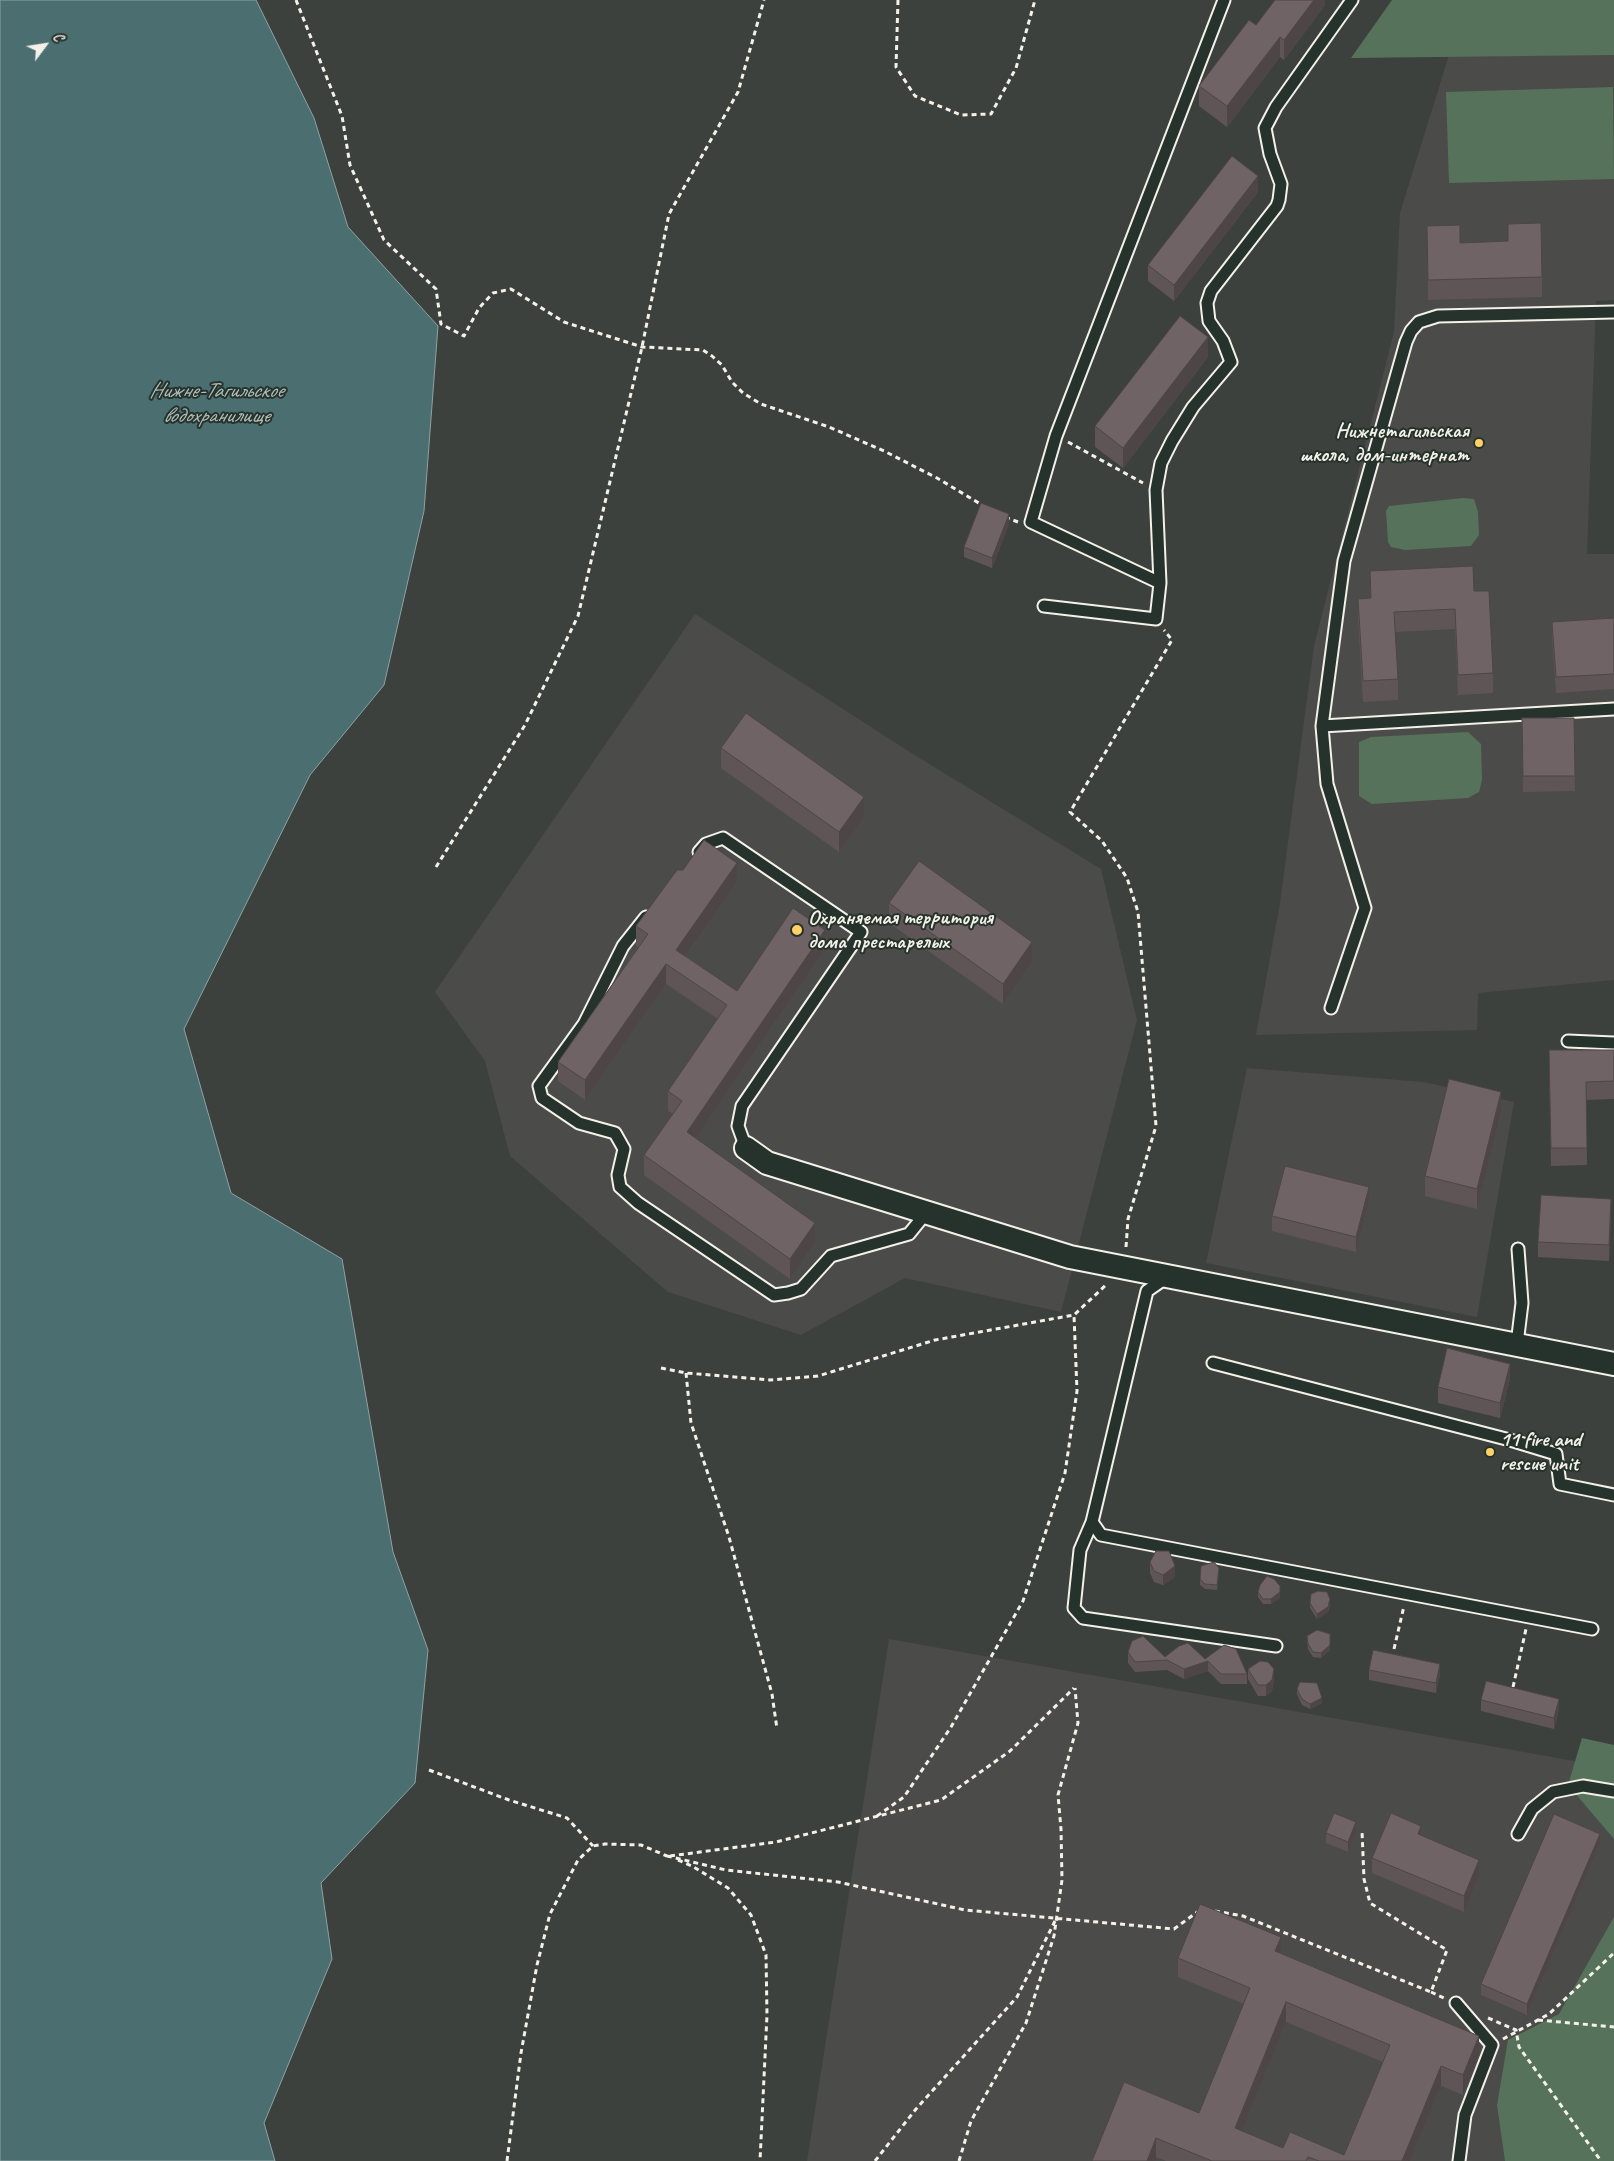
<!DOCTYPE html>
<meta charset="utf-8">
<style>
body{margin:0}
#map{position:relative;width:1614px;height:2161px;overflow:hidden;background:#3c413e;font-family:Caveat,sans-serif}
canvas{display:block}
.north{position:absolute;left:20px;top:20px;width:50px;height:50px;-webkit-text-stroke:4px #26332d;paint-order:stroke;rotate:59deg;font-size:14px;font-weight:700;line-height:20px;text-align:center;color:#f4f1e8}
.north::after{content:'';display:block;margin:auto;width:18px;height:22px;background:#f4f1e8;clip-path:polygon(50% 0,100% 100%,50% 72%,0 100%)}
</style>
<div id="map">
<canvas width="1614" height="2161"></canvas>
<div class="north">С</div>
</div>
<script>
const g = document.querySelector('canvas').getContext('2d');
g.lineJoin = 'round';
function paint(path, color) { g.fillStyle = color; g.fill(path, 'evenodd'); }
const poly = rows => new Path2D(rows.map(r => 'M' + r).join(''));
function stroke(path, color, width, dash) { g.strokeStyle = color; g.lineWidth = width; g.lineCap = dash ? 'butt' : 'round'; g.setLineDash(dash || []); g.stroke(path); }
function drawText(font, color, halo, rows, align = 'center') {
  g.font = font + ' Caveat,sans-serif'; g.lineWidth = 4; g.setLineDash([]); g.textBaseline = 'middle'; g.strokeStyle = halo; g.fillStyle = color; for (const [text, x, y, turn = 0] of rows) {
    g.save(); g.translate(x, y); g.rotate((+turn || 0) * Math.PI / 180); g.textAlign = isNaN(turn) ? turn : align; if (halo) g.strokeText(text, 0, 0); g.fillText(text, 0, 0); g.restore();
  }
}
paint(poly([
 [1466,0,1614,0,1614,300,1596,301,1587,554,1614,554,1614,980,1478,993,1477,1030,1256,1035,1280,903,1314,646,1394,332,1400,213],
 [695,614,913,754,1101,869,1137,1020,1061,1312,905,1278,801,1335,668,1292,510,1156,485,1061,435,992],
 [1247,1068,1424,1082,1514,1102,1477,1317,1206,1263],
 [889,1639,1614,1768,1614,2161,807,2161]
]), '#4b4b4a');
paint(poly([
 [1392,0,1614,0,1614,55,1351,58],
 [1613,87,1614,179,1449,183,1446,92],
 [1463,498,1474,499,1478,512,1479,535,1471,546,1405,550,1391,547,1388,542,1386,511,1389,506],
 [1468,732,1481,744,1482,780,1479,792,1468,798,1372,804,1359,796,1359,742,1371,737],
 [1582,1738,1614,1745,1614,1839,1568,1785],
 [1614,1860,1614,2161,1505,2161,1497,2105,1508,2040,1559,2014,1614,1917]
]), '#56725a');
const water = poly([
 [0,0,256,0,314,118,348,227,438,326,424,511,384,685,310,775,184,1029,231,1193,342,1259,393,1552,428,1650,415,1783,321,1883,332,1959,264,2123,275,2161,0,2161,0,0]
]);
paint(water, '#4b6e71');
stroke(water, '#8fa2a1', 1);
const lane = poly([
 [1614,312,1438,316,1419,322,1411,331,1406,342,1344,561,1322,726,1614,709],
 [1160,583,1031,522,1056,436,1224,0],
 [1044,606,1156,619,1160,583,1156,490,1161,463,1172,441,1193,407,1231,362,1223,341,1209,321,1207,303,1211,291,1277,206,1279,200,1281,184,1270,154,1265,128,1276,107,1352,0],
 [1322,726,1327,784,1365,908,1331,1008],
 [699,852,706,844,723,838,861,932,742,1106,738,1126,746,1148],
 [646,917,623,946,584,1024,539,1086,542,1098,579,1123,615,1133,624,1149,618,1175,620,1187,638,1203,774,1295,788,1293,801,1289,831,1256,909,1234,926,1213],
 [1568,1041,1614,1043],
 [1167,1277,1147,1291,1092,1522,1101,1535,1592,1629],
 [1517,1344,1522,1303,1518,1249],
 [1213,1363,1510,1440,1556,1454,1560,1484,1614,1495],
 [1092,1522,1080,1550,1074,1608,1083,1618,1276,1646],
 [1518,1834,1532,1809,1553,1792,1583,1786,1614,1791],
 [1456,2003,1492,2045,1465,2115,1459,2161]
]);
const street = poly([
 [746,1148,767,1163,1070,1257,1614,1364]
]);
stroke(lane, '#f4f1e8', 15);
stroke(street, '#f4f1e8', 26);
stroke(poly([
 [296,0,342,116,350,165,384,240,436,289,441,324,464,336,479,308,493,293,511,289,564,322,642,347,703,350,712,356,722,365,732,382,743,393,761,404,829,427,884,451,937,478,982,505],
 [898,0,896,67,915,96,961,115,991,114,1016,68,1035,0],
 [1068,442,1143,483],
 [1005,517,1018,522],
 [436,867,525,725,578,616,642,347,669,214,738,92,764,0],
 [1126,1247,1128,1219,1156,1126,1138,912,1127,878,1102,841,1070,812,1172,640,1164,630],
 [661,1368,686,1373,770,1380,818,1376,935,1340,1074,1315,1107,1284],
 [686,1373,691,1423,729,1537,772,1694,777,1729],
 [1394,1649,1404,1606],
 [1513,1687,1526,1629],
 [429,1770,509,1800,567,1818,593,1846],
 [877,1816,904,1797,951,1727,1023,1601,1065,1473,1077,1391,1074,1315],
 [667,1856,726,1870,838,1882,965,1910,1174,1929,1200,1910],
 [670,1856,776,1842,941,1800,1010,1751,1074,1688],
 [678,1860,692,1866,728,1888,751,1915,766,1955,767,2015,760,2161],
 [1215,1911,1243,1916,1431,1992,1447,1950,1370,1903,1364,1879,1362,1831],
 [1431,1992,1444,1998],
 [1488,2018,1516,2030,1519,2047,1601,2161],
 [1538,2020,1614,2027],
 [1503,2039,1549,2014,1614,1953],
 [507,2161,521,2053,537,1965,550,1914,578,1860,593,1846,605,1844,641,1845,667,1856],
 [875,2161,916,2109,1017,1997,1055,1921],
 [959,2161,971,2121,1026,2023,1054,1936,1062,1880,1061,1829,1058,1795,1078,1723,1075,1688]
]), '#f4f1e8', 3, [5, 4]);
stroke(lane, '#26332d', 11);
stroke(street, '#26332d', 22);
paint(poly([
 [1325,0,1325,5,1284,60,1280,57,1227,127,1199,106,1199,86,1256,25],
 [1258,192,1174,301,1148,281,1148,265],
 [1508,224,1542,277,1542,297,1428,300,1427,226,1460,243,1508,241],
 [1208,357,1123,468,1095,447,1095,426],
 [1009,524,992,568,964,557,964,547],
 [1370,571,1474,591,1493,673,1493,693,1458,695,1455,629,1395,632,1398,679,1398,700,1363,702,1358,619,1358,599,1370,598],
 [1614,618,1614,689,1556,693,1552,638,1552,622],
 [1522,718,1574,718,1575,791,1523,792],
 [721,748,864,818,839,852,721,768],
 [737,882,686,956,737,991,825,949,696,1138,815,1243,790,1279,644,1175,644,1155,673,1114,668,1111,668,1091,718,1019,666,984,585,1100,558,1081,558,1062,638,947,636,946,636,926],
 [889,903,1032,962,1003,1004,889,923],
 [1614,1050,1614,1099,1586,1100,1587,1165,1551,1166,1549,1067],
 [1501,1112,1477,1209,1425,1196,1425,1176],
 [1369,1202,1356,1252,1272,1231,1272,1216],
 [1611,1214,1609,1261,1538,1257,1538,1242],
 [1510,1379,1500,1418,1438,1403,1438,1387],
 [1150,1562,1175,1577,1163,1585,1154,1582,1150,1573],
 [1219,1573,1217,1590,1205,1589,1200,1585,1200,1579],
 [1280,1586,1280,1598,1271,1604,1263,1604,1258,1597,1258,1592],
 [1310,1603,1330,1604,1328,1612,1317,1619,1310,1608],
 [1307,1636,1330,1650,1321,1658,1313,1657,1308,1649],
 [1128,1652,1165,1657,1205,1659,1247,1674,1247,1684,1221,1684,1208,1671,1184,1679,1167,1670,1135,1672,1128,1663],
 [1248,1669,1274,1679,1272,1691,1266,1696,1258,1696,1248,1679],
 [1369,1670,1440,1674,1436,1693,1369,1680],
 [1297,1689,1322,1703,1310,1709,1302,1705,1297,1694],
 [1481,1700,1559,1709,1554,1729,1481,1711],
 [1326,1833,1356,1833,1348,1852,1326,1843],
 [1421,1836,1479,1876,1464,1912,1372,1873,1372,1858],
 [1600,1844,1527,2015,1481,1995,1481,1984],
 [1281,1954,1479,2055,1463,2095,1441,2086,1410,2161,1166,2161,1156,2157,1092,2161,1199,2113,1244,2004,1178,1977,1178,1958],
 [1286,2022,1383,2062,1344,2155,1283,2148,1241,2131]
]), '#5f5557');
paint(poly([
 [1314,0,1325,0,1325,5,1284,60,1284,40],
 [1280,37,1280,57,1227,127,1227,106],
 [1258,176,1258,192,1174,301,1174,285],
 [1208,337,1208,357,1123,468,1123,448],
 [1009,514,1009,524,992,568,992,558],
 [864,797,864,818,839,852,839,832],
 [737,863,737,882,676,970,676,950],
 [825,930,825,949,687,1151,687,1132],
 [1032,942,1032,962,1003,1004,1003,984],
 [666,964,666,984,585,1100,585,1080],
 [1501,1092,1501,1112,1477,1209,1477,1189],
 [1369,1187,1369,1202,1356,1252,1356,1237],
 [1611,1199,1611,1214,1609,1261,1609,1245],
 [815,1223,815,1243,790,1279,790,1259],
 [1510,1364,1510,1379,1500,1418,1500,1403],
 [1175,1566,1175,1577,1163,1585,1163,1575],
 [1280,1592,1280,1598,1271,1604,1271,1599],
 [1330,1599,1328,1612,1317,1619,1317,1614],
 [1330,1645,1330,1650,1321,1658,1321,1653],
 [1208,1661,1208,1671,1184,1679,1184,1669],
 [1440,1664,1440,1674,1436,1693,1436,1683],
 [1274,1669,1274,1679,1272,1691,1266,1696,1266,1685],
 [1322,1698,1322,1703,1310,1709,1310,1704],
 [1559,1699,1559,1709,1554,1729,1554,1718],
 [1356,1822,1356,1833,1348,1852,1348,1842],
 [1421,1826,1421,1842,1418,1834],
 [1600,1834,1600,1844,1527,2015,1527,2004],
 [1479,1860,1479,1876,1464,1912,1464,1896],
 [1281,1937,1281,1957,1275,1951],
 [1286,2002,1286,2022,1235,2147,1235,2128],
 [1479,2036,1479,2055,1463,2095,1463,2075],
 [1441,2066,1441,2086,1410,2161,1402,2161],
 [1156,2138,1156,2157,1155,2161,1147,2161]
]), '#4e4547');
const building = poly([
 [1275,0,1314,0,1284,40,1280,37,1227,106,1199,86,1249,20,1256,25,1275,0],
 [1232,156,1258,176,1174,285,1148,265,1232,156],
 [1541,223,1542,277,1428,280,1427,226,1460,225,1460,243,1508,241,1508,224,1541,223],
 [1180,316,1208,337,1123,448,1095,426,1180,316],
 [981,503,1009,514,992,558,964,547,981,503],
 [1473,566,1474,591,1489,591,1493,673,1458,675,1455,609,1394,612,1398,679,1363,681,1358,599,1371,598,1370,571,1473,566],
 [1614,618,1614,674,1556,677,1552,622,1614,618],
 [746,713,864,797,839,832,721,748,746,713],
 [1522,718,1574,718,1575,776,1523,776,1522,718],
 [704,840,737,863,676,950,737,991,793,908,825,930,687,1132,815,1223,790,1259,644,1155,682,1101,668,1091,727,1005,666,964,585,1080,558,1062,648,934,636,926,677,870,683,870,704,840],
 [919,861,1032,942,1003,984,889,903,919,861],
 [1549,1050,1614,1050,1614,1081,1586,1082,1587,1148,1551,1148,1549,1050],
 [1449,1079,1501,1092,1477,1189,1425,1176,1449,1079],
 [1285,1166,1369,1187,1356,1237,1272,1216,1285,1166],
 [1541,1195,1611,1199,1609,1245,1538,1242,1541,1195],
 [1447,1348,1510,1364,1500,1403,1438,1387,1447,1348],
 [1156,1551,1169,1551,1175,1566,1163,1575,1154,1571,1150,1562,1156,1551],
 [1214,1562,1219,1568,1217,1585,1205,1584,1200,1579,1201,1566,1214,1562],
 [1267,1576,1274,1579,1280,1586,1280,1592,1271,1599,1263,1599,1258,1592,1260,1585,1267,1576],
 [1318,1591,1327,1592,1330,1599,1328,1607,1317,1614,1310,1603,1311,1594,1318,1591],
 [1317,1630,1330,1634,1330,1645,1321,1653,1313,1652,1308,1644,1307,1636,1317,1630],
 [1143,1636,1165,1657,1179,1646,1188,1643,1205,1659,1224,1645,1236,1649,1247,1674,1221,1674,1208,1661,1184,1669,1167,1660,1135,1662,1128,1652,1132,1641,1143,1636],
 [1373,1650,1440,1664,1436,1683,1369,1670,1373,1650],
 [1260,1661,1268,1662,1274,1669,1272,1680,1266,1685,1258,1685,1248,1669,1260,1661],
 [1486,1681,1559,1699,1554,1718,1481,1700,1486,1681],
 [1300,1682,1317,1683,1322,1698,1310,1704,1302,1699,1297,1689,1300,1682],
 [1334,1813,1356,1822,1348,1842,1326,1833,1334,1813],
 [1391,1813,1421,1826,1418,1834,1479,1860,1464,1896,1372,1858,1391,1813],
 [1554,1814,1600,1834,1527,2004,1481,1984,1554,1814],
 [1200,1904,1281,1937,1275,1951,1479,2036,1463,2075,1441,2066,1402,2161,1319,2161,1308,2157,1306,2161,1212,2161,1156,2138,1147,2161,1092,2161,1124,2082,1199,2113,1250,1988,1178,1958,1200,1904],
 [1286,2002,1390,2045,1344,2155,1290,2132,1283,2148,1235,2128,1286,2002]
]);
paint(building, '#6f6365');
stroke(building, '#4e4547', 1);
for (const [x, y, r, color] of [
 [1479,443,5,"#ffd166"],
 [797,930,6,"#ffd166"],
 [1490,1452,5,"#ffd166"]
]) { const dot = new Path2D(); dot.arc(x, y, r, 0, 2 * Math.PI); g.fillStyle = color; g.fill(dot); stroke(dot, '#26332d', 2); }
drawText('bold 21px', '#f4f1e8', '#26332d', [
 ["Нижнетагильская",1469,431,"right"],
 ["школа, дом-интернат",1469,455,"right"],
 ["Охраняемая территория",808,918],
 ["дома престарелых",808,942],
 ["11 fire and",1500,1440],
 ["rescue unit",1500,1464]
], 'left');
drawText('italic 22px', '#b0bdb8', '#26332d', [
 ["Нижне-Тагильское",216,391],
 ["водохранилище",216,416]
]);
</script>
